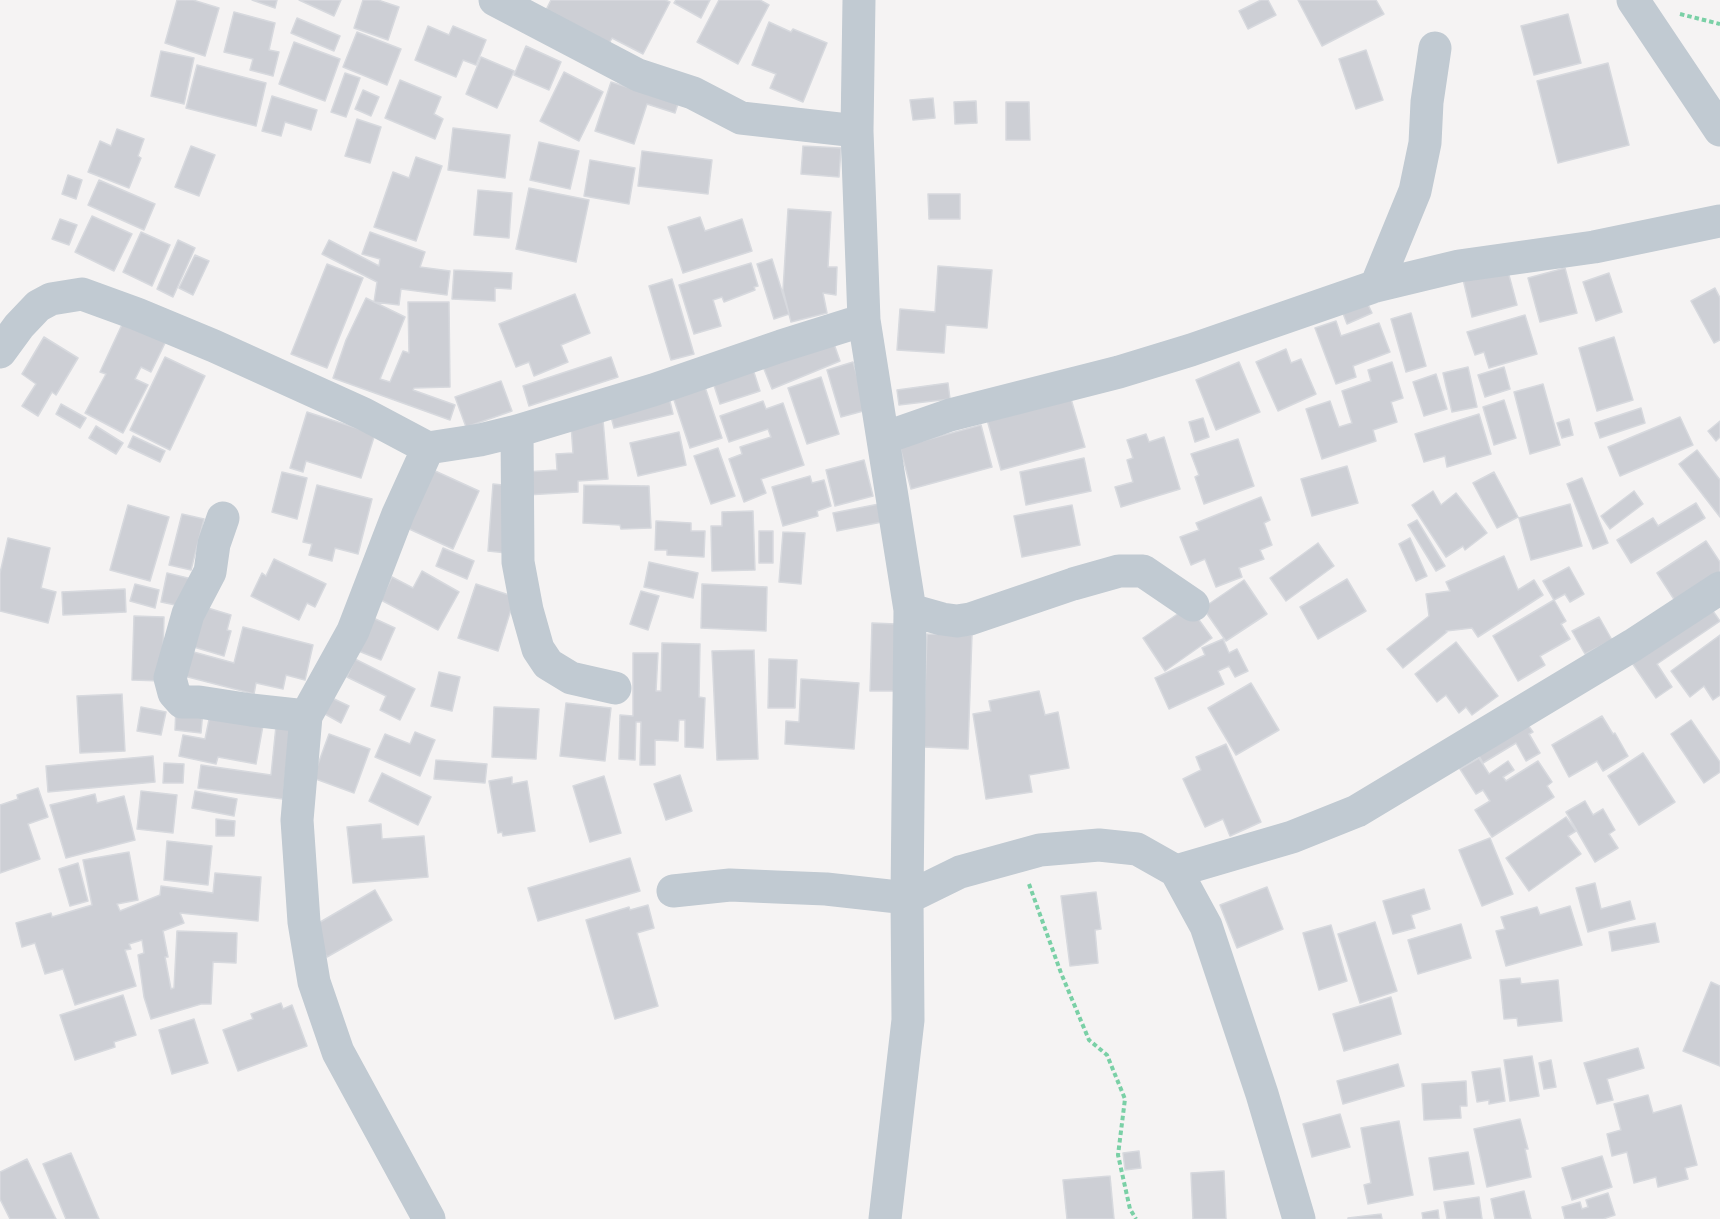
<!DOCTYPE html>
<style>
body{margin:0}
canvas{display:block;background:#f5f3f3}
</style>
<canvas width="1720" height="1219"></canvas>
<script>
const g = document.querySelector('canvas').getContext('2d');
g.lineJoin = 'round';
function paint(path, color) { g.fillStyle = color; g.fill(path, 'evenodd'); }
const poly = rows => new Path2D(rows.map(r => 'M' + r).join(''));
function stroke(path, color, width, dash) { g.strokeStyle = color; g.lineWidth = width; g.lineCap = dash ? 'butt' : 'round'; g.setLineDash(dash || []); g.stroke(path); }
const building = poly([
 [177,0,193,0,219,8,205,56,165,43,177,0],
 [252,0,277,0,275,8,252,0],
 [299,0,341,0,334,16,299,0],
 [363,0,378,0,399,7,388,40,354,28,363,0],
 [551,0,665,0,670,2,643,54,612,38,604,53,541,20,551,0],
 [676,0,710,0,701,18,674,3,676,0],
 [719,0,760,0,769,5,738,64,697,42,719,0],
 [1261,0,1268,0,1276,15,1248,29,1239,11,1261,0],
 [1298,0,1376,0,1384,14,1322,46,1298,0],
 [234,12,275,23,269,50,279,52,273,76,250,70,253,59,224,52,234,12],
 [1568,14,1581,63,1534,75,1521,26,1568,14],
 [297,18,340,36,334,51,291,33,297,18],
 [769,22,791,32,793,29,827,43,803,102,770,88,776,74,752,65,769,22],
 [428,26,449,35,453,26,486,40,476,65,463,60,456,77,415,60,428,26],
 [357,32,401,49,387,85,343,67,357,32],
 [294,42,340,59,325,101,279,84,294,42],
 [526,46,561,62,549,90,514,75,526,46],
 [1366,50,1383,100,1356,109,1339,59,1366,50],
 [161,51,194,58,184,104,151,96,161,51],
 [481,57,514,71,497,108,466,94,481,57],
 [1608,63,1629,145,1558,163,1537,81,1608,63],
 [197,65,266,83,256,126,186,108,197,65],
 [564,72,603,92,579,141,540,121,564,72],
 [345,73,360,78,346,117,331,112,345,73],
 [400,80,441,97,434,114,443,119,435,139,385,118,400,80],
 [611,82,646,93,680,97,675,113,647,104,634,144,595,131,611,82],
 [363,90,379,97,371,116,355,109,363,90],
 [272,96,317,110,311,130,285,122,281,136,262,131,272,96],
 [933,98,935,118,913,120,910,100,933,98],
 [976,101,977,123,955,124,954,102,976,101],
 [1006,102,1029,102,1030,140,1006,140,1006,102],
 [357,119,381,127,370,163,345,156,357,119],
 [453,128,510,135,505,178,448,170,453,128],
 [117,129,144,139,138,156,141,158,129,188,88,172,100,141,111,146,117,129],
 [539,142,579,151,570,189,530,180,539,142],
 [191,146,215,155,199,196,175,187,191,146],
 [803,146,841,148,839,177,801,174,803,146],
 [642,151,712,160,708,194,638,186,642,151],
 [416,157,442,166,416,241,374,227,393,172,409,178,416,157],
 [590,160,635,168,629,204,584,196,590,160],
 [68,175,82,180,76,199,62,194,68,175],
 [99,180,155,204,144,230,88,205,99,180],
 [529,188,589,200,576,262,516,249,529,188],
 [478,190,512,193,509,238,474,235,478,190],
 [928,194,960,194,960,219,929,219,928,194],
 [788,209,831,212,828,267,837,267,836,295,823,293,827,313,791,322,783,290,788,209],
 [92,216,132,234,114,271,75,252,92,216],
 [700,217,705,231,742,219,752,251,683,273,668,227,700,217],
 [60,219,77,225,69,245,52,239,60,219],
 [141,232,170,245,152,286,123,272,141,232],
 [370,232,425,252,420,267,450,271,447,295,401,289,399,305,374,302,377,282,322,254,329,240,379,266,380,259,362,254,370,232],
 [178,240,195,248,173,297,157,289,178,240],
 [195,255,209,261,193,295,179,288,195,255],
 [772,259,789,314,774,319,757,264,772,259],
 [751,263,758,286,754,287,755,290,724,302,722,297,713,300,721,326,694,334,679,285,751,263],
 [327,264,363,278,327,368,291,354,327,264],
 [1506,264,1517,305,1472,317,1462,275,1506,264],
 [938,266,992,270,987,328,946,325,944,353,897,350,900,309,935,312,938,266],
 [1565,268,1577,313,1540,322,1528,278,1565,268],
 [454,270,512,273,511,289,495,288,495,301,452,299,454,270],
 [1609,273,1622,312,1596,321,1583,282,1609,273],
 [672,279,694,354,671,360,649,286,672,279],
 [1715,288,1720,298,1720,340,1714,343,1691,301,1715,288],
 [575,294,590,333,561,345,568,362,534,376,529,362,516,367,499,324,575,294],
 [366,298,405,317,380,379,390,382,403,351,409,353,408,302,449,302,450,387,414,388,413,390,455,405,450,420,333,378,346,340,366,298],
 [1365,298,1372,313,1347,324,1341,308,1365,298],
 [1411,313,1426,366,1406,372,1391,319,1411,313],
 [1525,315,1537,354,1489,368,1484,352,1475,355,1467,332,1525,315],
 [126,316,168,337,151,372,141,367,135,379,148,385,123,433,85,413,106,374,100,372,126,316],
 [1336,321,1341,336,1379,323,1390,352,1353,366,1356,377,1336,384,1315,328,1336,321],
 [44,337,78,358,56,395,52,392,38,416,22,406,36,384,22,374,44,337],
 [1614,337,1633,400,1597,411,1579,348,1614,337],
 [833,341,840,361,772,389,762,364,833,341],
 [1286,349,1291,363,1301,359,1316,394,1278,411,1256,362,1286,349],
 [165,357,205,376,170,450,130,430,165,357],
 [611,357,618,377,529,406,523,386,611,357],
 [749,357,760,391,720,404,709,370,749,357],
 [853,362,867,410,841,417,827,370,853,362],
 [1239,362,1260,412,1216,430,1196,380,1239,362],
 [1392,362,1403,398,1391,402,1397,422,1373,430,1376,441,1322,459,1306,409,1330,401,1339,427,1352,423,1342,391,1371,381,1368,370,1392,362],
 [1468,367,1477,407,1452,412,1443,373,1468,367],
 [1504,367,1510,389,1485,397,1478,375,1504,367],
 [1436,374,1447,409,1424,416,1413,382,1436,374],
 [821,377,839,434,807,444,788,388,821,377],
 [665,380,673,414,614,428,605,394,665,380],
 [501,381,512,411,466,427,455,397,501,381],
 [948,383,950,399,899,405,897,390,948,383],
 [1543,384,1560,445,1530,454,1514,392,1543,384],
 [705,387,722,438,690,448,673,397,705,387],
 [1069,392,1085,447,1001,470,986,416,1069,392],
 [1504,400,1516,438,1494,445,1483,407,1504,400],
 [763,401,766,409,783,403,804,465,761,479,766,493,744,502,729,459,742,454,740,447,771,437,768,429,729,442,720,416,763,401],
 [61,404,86,418,80,428,56,414,61,404],
 [602,408,608,479,578,481,578,492,526,495,525,472,557,470,556,454,573,453,570,411,602,408],
 [1641,408,1645,423,1600,438,1595,423,1641,408],
 [307,412,375,434,361,478,306,461,303,472,290,468,307,412],
 [1479,414,1491,454,1447,467,1445,456,1424,462,1415,434,1479,414],
 [1680,417,1693,445,1620,476,1608,447,1680,417],
 [1203,418,1209,437,1195,442,1189,422,1203,418],
 [1569,419,1573,435,1562,438,1557,423,1569,419],
 [1720,421,1720,437,1716,441,1708,431,1720,421],
 [981,425,992,467,911,489,900,447,981,425],
 [96,426,123,443,116,454,89,438,96,426],
 [679,432,686,465,638,476,630,443,679,432],
 [1146,434,1149,442,1164,437,1180,489,1121,507,1115,487,1133,482,1127,460,1133,458,1127,440,1146,434],
 [133,436,165,451,160,462,128,447,133,436],
 [1238,439,1254,486,1204,504,1195,477,1199,475,1191,454,1238,439],
 [718,448,735,496,711,504,694,456,718,448],
 [1697,450,1720,480,1720,517,1679,464,1697,450],
 [1084,458,1091,491,1026,505,1020,472,1084,458],
 [864,460,873,496,835,506,826,470,864,460],
 [1347,466,1358,503,1312,516,1301,479,1347,466],
 [433,470,479,491,453,549,407,528,433,470],
 [282,472,307,478,297,519,272,512,282,472],
 [1494,472,1518,517,1497,528,1473,483,1494,472],
 [810,476,812,483,824,480,831,506,817,511,818,516,783,526,772,487,810,476],
 [1582,478,1608,543,1593,549,1567,484,1582,478],
 [493,484,513,486,507,553,488,551,493,484],
 [317,485,372,499,358,554,335,548,332,561,309,555,312,544,303,542,317,485],
 [584,485,649,486,651,528,621,529,620,525,583,523,584,485],
 [1433,491,1441,505,1456,493,1487,533,1465,550,1463,546,1446,557,1412,505,1433,491],
 [1634,491,1643,504,1610,529,1601,516,1634,491],
 [1261,497,1270,520,1264,523,1272,545,1260,550,1264,559,1239,568,1242,577,1216,587,1205,559,1191,565,1180,537,1199,530,1196,523,1261,497],
 [1696,503,1705,518,1631,563,1617,540,1653,518,1658,526,1696,503],
 [879,504,882,522,837,531,833,513,879,504],
 [1570,504,1582,546,1531,560,1519,518,1570,504],
 [128,505,169,517,150,581,110,570,128,505],
 [1072,505,1080,545,1022,557,1014,516,1072,505],
 [753,511,755,570,712,571,711,526,722,526,722,512,753,511],
 [182,514,204,519,191,570,169,565,182,514],
 [1417,520,1445,566,1436,571,1408,525,1417,520],
 [656,521,691,523,691,531,705,531,704,557,667,555,667,550,655,550,656,521],
 [759,531,773,531,773,563,759,563,759,531],
 [783,532,805,533,801,584,779,582,783,532],
 [8,538,50,548,41,588,56,592,48,623,0,611,0,573,8,538],
 [1410,538,1427,576,1416,581,1399,544,1410,538],
 [1706,541,1720,562,1720,580,1679,607,1657,573,1706,541],
 [1318,543,1334,566,1286,601,1270,578,1318,543],
 [443,548,474,561,467,579,436,566,443,548],
 [1504,556,1518,590,1534,580,1543,595,1478,637,1472,628,1446,631,1447,632,1403,668,1387,649,1429,616,1426,594,1450,591,1446,582,1504,556],
 [274,559,326,584,315,607,307,603,299,620,251,596,262,573,266,576,274,559],
 [649,562,698,573,693,598,644,587,649,562],
 [1569,567,1584,594,1570,602,1565,594,1554,600,1543,581,1569,567],
 [422,571,459,592,438,630,381,600,392,577,413,588,422,571],
 [167,573,192,579,185,607,161,602,167,573],
 [1347,579,1366,611,1318,639,1300,607,1347,579],
 [1244,580,1267,614,1226,641,1203,608,1244,580],
 [135,584,159,590,155,608,130,601,135,584],
 [476,584,515,597,498,651,458,638,476,584],
 [702,584,767,587,766,631,701,628,702,584],
 [125,589,126,612,63,615,62,592,125,589],
 [641,591,659,596,648,630,630,624,641,591],
 [1554,600,1566,621,1561,624,1570,639,1540,656,1545,665,1518,681,1493,636,1554,600],
 [1706,601,1720,621,1657,664,1672,687,1656,698,1628,657,1706,601],
 [198,605,231,615,227,630,231,631,224,656,187,645,198,605],
 [1189,606,1212,638,1165,671,1143,638,1189,606],
 [134,616,164,617,162,681,132,680,134,616],
 [371,617,395,628,381,660,356,650,371,617],
 [1599,617,1612,640,1585,654,1572,631,1599,617],
 [872,623,896,624,894,691,870,691,872,623],
 [243,627,313,645,305,680,286,675,283,689,256,683,254,694,184,676,190,651,234,663,243,627],
 [927,634,972,635,968,749,923,747,927,634],
 [1720,635,1720,695,1713,700,1704,686,1690,697,1671,671,1720,635],
 [1223,639,1229,653,1237,649,1248,671,1235,677,1229,666,1218,671,1224,684,1169,709,1155,678,1205,655,1202,648,1223,639],
 [1456,642,1498,696,1472,715,1466,707,1459,713,1446,695,1437,702,1415,674,1456,642],
 [662,643,700,644,699,697,705,698,703,748,685,747,685,720,679,720,678,741,655,740,655,765,640,765,641,722,636,722,635,760,619,759,620,715,633,716,633,653,658,653,656,691,661,691,662,643],
 [754,650,758,759,717,760,712,651,754,650],
 [355,659,415,689,400,720,380,710,386,696,347,677,355,659],
 [769,659,797,660,795,708,768,708,769,659],
 [439,672,460,677,452,711,431,706,439,672],
 [801,679,859,683,854,749,785,744,786,721,799,722,801,679],
 [1251,683,1279,730,1236,755,1208,708,1251,683],
 [1039,691,1045,715,1058,712,1069,768,1029,775,1032,792,986,799,973,714,991,711,989,701,1039,691],
 [122,694,125,751,80,753,77,696,122,694],
 [332,698,349,706,341,723,325,714,332,698],
 [566,703,611,708,605,761,560,756,566,703],
 [141,707,166,712,161,735,137,731,141,707],
 [176,707,203,710,201,733,175,730,176,707],
 [494,707,539,709,536,759,492,757,494,707],
 [211,710,264,720,256,764,218,757,216,764,179,756,183,735,205,739,211,710],
 [1602,716,1613,734,1615,733,1628,756,1603,771,1597,761,1569,777,1552,745,1602,716],
 [1691,720,1720,762,1720,772,1704,783,1671,734,1691,720],
 [1525,721,1533,732,1529,734,1540,753,1526,761,1516,743,1483,763,1476,751,1525,721],
 [276,726,290,728,283,799,198,788,201,765,271,775,276,726],
 [415,732,435,740,420,776,375,757,385,734,410,744,415,732],
 [329,734,370,749,354,793,313,778,329,734],
 [1226,744,1261,822,1230,836,1223,819,1205,827,1183,779,1201,770,1196,757,1226,744],
 [1643,753,1675,802,1639,825,1608,776,1643,753],
 [153,756,155,782,48,792,46,766,153,756],
 [1479,758,1489,774,1508,761,1514,770,1503,777,1506,781,1538,761,1552,782,1547,786,1554,797,1492,837,1475,810,1490,801,1483,790,1476,794,1460,769,1479,758],
 [436,760,487,764,485,783,434,779,436,760],
 [164,763,184,764,183,783,163,783,164,763],
 [382,773,431,797,418,825,369,801,382,773],
 [680,775,692,811,666,820,654,784,680,775],
 [604,776,621,833,590,842,573,786,604,776],
 [512,777,512,784,527,781,535,831,503,836,502,832,498,833,489,781,512,777],
 [38,788,48,817,28,824,40,859,0,873,0,805,18,799,17,795,38,788],
 [141,791,177,795,173,833,137,829,141,791],
 [195,791,237,799,234,816,192,808,195,791],
 [95,794,97,803,124,796,135,840,66,858,50,805,95,794],
 [1585,801,1593,815,1603,809,1615,830,1609,834,1618,848,1595,862,1566,812,1585,801],
 [1566,817,1576,831,1568,836,1581,854,1529,891,1506,858,1566,817],
 [216,819,235,821,234,836,216,836,216,819],
 [381,824,382,839,424,836,428,877,353,883,347,827,381,824],
 [1490,838,1513,894,1482,906,1459,850,1490,838],
 [167,841,212,846,208,885,164,880,167,841],
 [129,852,138,900,117,904,120,911,160,895,161,886,213,893,215,873,261,877,258,921,180,913,184,923,163,931,168,957,165,957,171,989,174,988,177,931,237,933,236,963,213,962,211,1004,201,1004,151,1019,144,997,138,955,144,953,142,940,129,944,131,949,125,950,136,986,75,1005,63,969,45,974,35,943,22,947,16,923,51,913,52,917,92,905,83,860,129,852],
 [630,858,640,891,538,921,528,888,630,858],
 [78,863,88,901,70,906,59,869,78,863],
 [1595,883,1601,909,1630,901,1635,919,1588,932,1576,888,1595,883],
 [1267,887,1283,929,1237,948,1220,905,1267,887],
 [1424,889,1430,909,1411,915,1415,928,1393,934,1383,901,1424,889],
 [375,890,392,920,327,957,310,928,375,890],
 [1096,892,1101,929,1095,930,1098,963,1070,966,1061,896,1096,892],
 [648,905,654,928,637,933,658,1006,615,1019,586,920,629,907,630,910,648,905],
 [1570,906,1582,945,1506,966,1496,931,1505,929,1501,917,1537,907,1540,915,1570,906],
 [1375,922,1397,991,1360,1003,1338,934,1375,922],
 [1655,923,1659,942,1612,951,1609,932,1655,923],
 [1461,924,1471,958,1418,974,1408,940,1461,924],
 [1331,925,1347,981,1319,990,1303,933,1331,925],
 [1520,978,1521,984,1558,980,1562,1021,1518,1026,1517,1018,1504,1019,1500,980,1520,978],
 [1711,982,1720,986,1720,1066,1683,1051,1711,982],
 [123,995,136,1035,114,1042,115,1047,75,1060,60,1015,123,995],
 [1391,997,1401,1034,1344,1051,1333,1014,1391,997],
 [281,1003,283,1009,292,1005,307,1046,238,1071,223,1030,253,1019,251,1014,281,1003],
 [194,1019,208,1063,172,1074,159,1030,194,1019],
 [1638,1048,1644,1068,1607,1079,1613,1100,1597,1104,1584,1063,1638,1048],
 [1532,1056,1539,1096,1510,1101,1504,1060,1532,1056],
 [1551,1060,1556,1087,1544,1089,1539,1063,1551,1060],
 [1398,1064,1404,1086,1343,1104,1337,1081,1398,1064],
 [1500,1068,1505,1101,1489,1104,1489,1100,1477,1102,1472,1072,1500,1068],
 [1466,1081,1467,1106,1460,1106,1461,1118,1424,1120,1422,1084,1466,1081],
 [1648,1095,1653,1113,1681,1105,1697,1165,1685,1168,1688,1179,1658,1187,1656,1177,1634,1183,1627,1152,1612,1156,1607,1134,1621,1130,1614,1104,1648,1095],
 [1340,1114,1350,1147,1312,1157,1303,1124,1340,1114],
 [1520,1119,1528,1149,1525,1149,1531,1177,1487,1187,1474,1129,1520,1119],
 [1399,1121,1413,1195,1368,1204,1364,1185,1371,1183,1361,1128,1399,1121],
 [1139,1151,1141,1168,1125,1170,1123,1153,1139,1151],
 [1468,1152,1474,1184,1434,1190,1429,1158,1468,1152],
 [71,1153,99,1219,66,1219,43,1164,71,1153],
 [1602,1156,1612,1187,1572,1200,1562,1168,1602,1156],
 [27,1159,56,1219,10,1219,0,1199,0,1172,27,1159],
 [1224,1171,1226,1219,1193,1219,1191,1173,1224,1171],
 [1110,1176,1114,1219,1067,1219,1063,1180,1110,1176],
 [1524,1191,1531,1219,1495,1219,1491,1199,1524,1191],
 [1608,1193,1615,1215,1603,1219,1565,1219,1562,1207,1580,1202,1582,1209,1588,1207,1586,1200,1608,1193],
 [1479,1197,1482,1219,1447,1219,1444,1202,1479,1197],
 [1438,1210,1439,1219,1423,1219,1422,1213,1438,1210],
 [1381,1214,1382,1219,1348,1219,1348,1218,1381,1214]
]);
paint(building, '#cdcfd5');
stroke(building, '#d7d9de', 1.5);
stroke(poly([
 [1680,14,1720,24],
 [1029,884,1061,973,1089,1040,1107,1055,1125,1099,1118,1155,1130,1209,1136,1219]
]), '#7ad0a6', 4, [4.5, 3]);
stroke(poly([
 [495,0,638,75,693,93,741,118,857,131],
 [859,0,857,131,864,320,910,610,907,898,908,1020,885,1219],
 [1633,0,1720,130],
 [1376,286,1415,191,1425,143,1427,102,1435,48],
 [0,352,19,326,38,306,51,299,82,294,137,314,214,346,364,414,428,448,480,440,517,431,653,390,781,346,864,320],
 [517,431,518,562,527,610,538,649,548,664,571,678,615,688],
 [884,438,950,415,1119,372,1191,350,1376,286,1459,266,1594,247,1720,221],
 [428,448,398,514,353,631,306,716,297,820,304,922,314,982,338,1052,429,1219],
 [223,518,214,544,210,572,188,614,170,678,174,693,182,702,199,702,251,710,306,716],
 [910,610,942,619,957,621,970,619,1073,584,1119,571,1143,571,1193,605],
 [1176,871,1292,837,1357,811,1633,645,1720,588],
 [673,891,730,885,776,887,826,889,907,898,960,872,1040,850,1099,845,1137,849,1176,871,1206,926,1262,1094,1299,1219]
]), '#c1cad2', 33);
</script>
